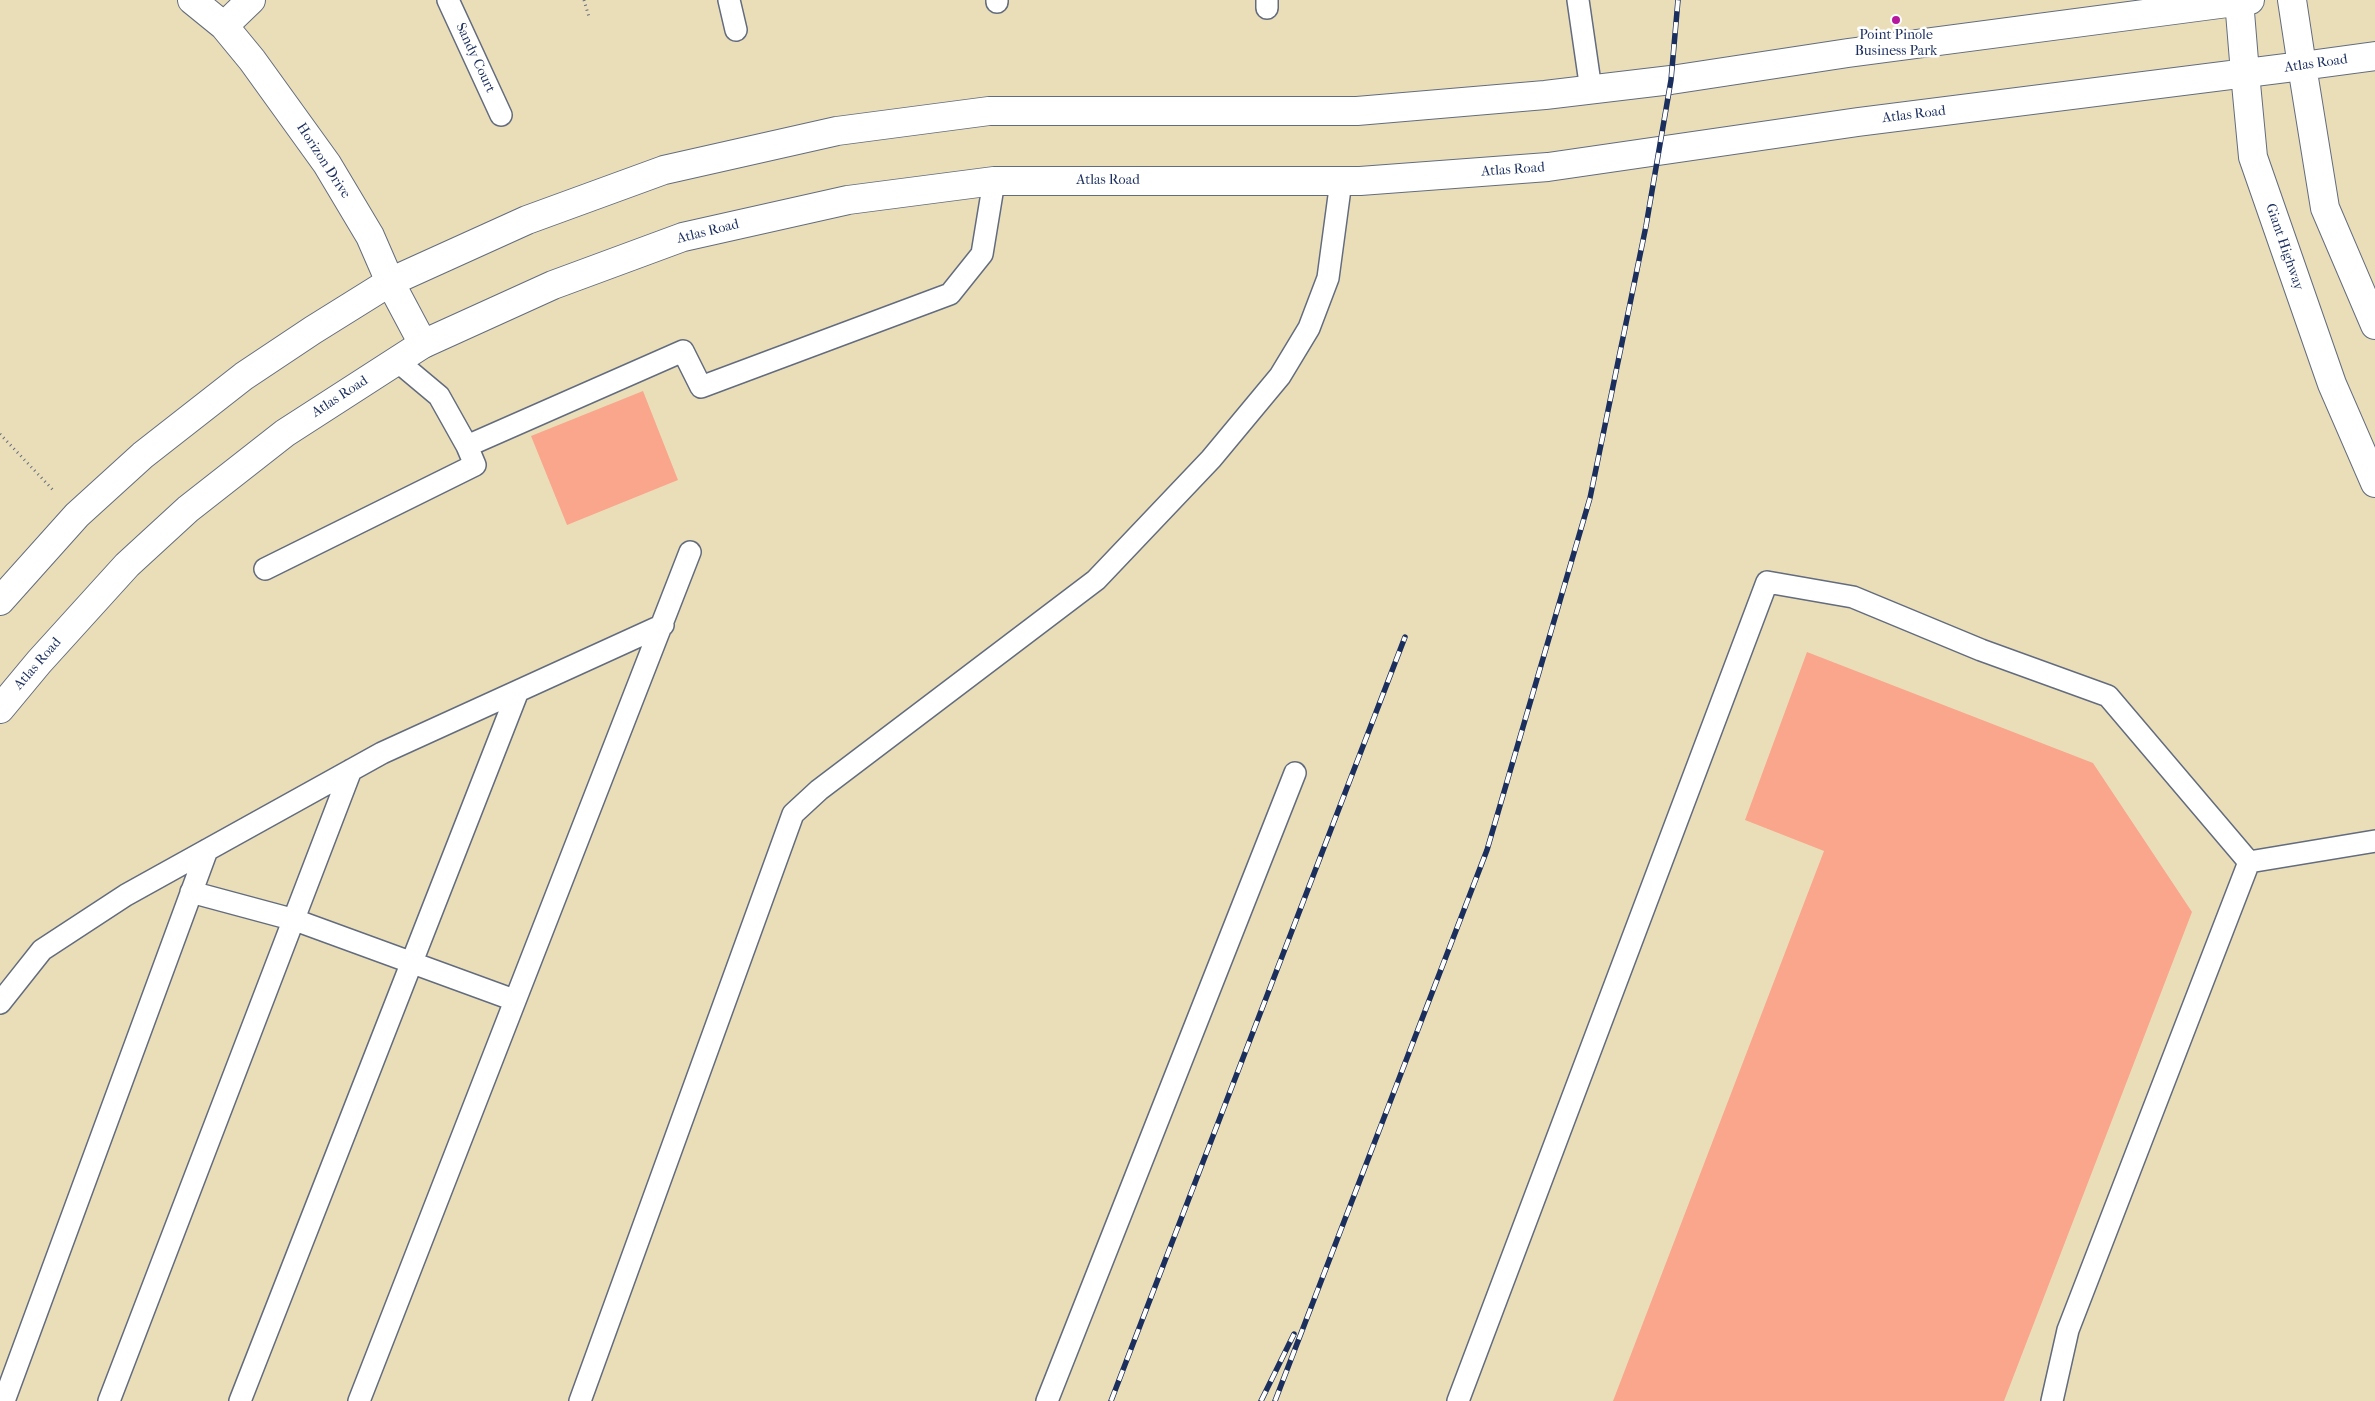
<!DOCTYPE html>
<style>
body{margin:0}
canvas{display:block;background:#eadeb9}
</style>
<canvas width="2375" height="1401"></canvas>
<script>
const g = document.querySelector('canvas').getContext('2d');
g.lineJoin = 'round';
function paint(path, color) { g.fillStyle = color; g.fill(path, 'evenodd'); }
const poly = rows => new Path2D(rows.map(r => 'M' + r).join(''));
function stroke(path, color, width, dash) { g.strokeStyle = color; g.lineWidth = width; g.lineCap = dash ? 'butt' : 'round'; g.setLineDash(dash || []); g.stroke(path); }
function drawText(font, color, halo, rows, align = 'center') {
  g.font = font + ' "IM FELL French Canon",serif'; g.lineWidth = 5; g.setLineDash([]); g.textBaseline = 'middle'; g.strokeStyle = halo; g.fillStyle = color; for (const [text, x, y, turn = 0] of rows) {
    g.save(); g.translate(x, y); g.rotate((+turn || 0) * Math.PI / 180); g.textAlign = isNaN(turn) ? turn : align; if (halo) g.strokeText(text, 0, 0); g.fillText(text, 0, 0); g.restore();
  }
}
paint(poly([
 [643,391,678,480,567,525,531,436],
 [1807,652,2093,763,2192,912,2004,1401,1613,1401,1824,851,1745,820]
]), '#faa68d');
const service = poly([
 [448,0,501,115],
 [729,0,736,30],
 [997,0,997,2],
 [1267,0,1267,8],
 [1578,0,1591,90],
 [467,446,683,351,701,387,950,294,982,254,994,181],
 [265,569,475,465,467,446,439,396,396,360],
 [191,892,295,920,514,1000],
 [0,1003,42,950,126,895,382,753,663,625],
 [4,1401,207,850],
 [109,1401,351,770],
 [240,1401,518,691],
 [359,1401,690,552],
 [580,1401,793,814,819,790,1096,580,1211,459,1280,376,1309,328,1328,278,1341,181],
 [1047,1401,1295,773],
 [1458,1401,1767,582,1853,597,1981,650,2108,696,2249,862,2375,841],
 [2052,1401,2068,1330,2249,862]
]);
const minor = poly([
 [192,0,224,26,252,60,327,164,370,236,390,282,423,344],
 [224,26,251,0],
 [2375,56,2302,66,2325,208,2375,325],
 [2245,73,2253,157,2332,384,2375,483]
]);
const tertiary = poly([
 [2239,0,2245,73],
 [0,601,77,515,143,455,244,376,313,330,390,282,527,220,664,170,837,131,989,111,1357,111,1545,95,1671,80,1848,53,2250,0],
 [0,709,39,662,127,565,188,509,285,433,423,344,553,285,683,237,848,200,994,181,1360,181,1548,167,1858,122,2302,66,2292,0]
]);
stroke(service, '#636c7e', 24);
stroke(minor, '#636c7e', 30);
stroke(tertiary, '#636c7e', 30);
stroke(poly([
 [584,0,589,17],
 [0,434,54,491]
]), '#636c7e', 3, [1, 4]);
stroke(service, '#fff', 21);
stroke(minor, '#fff', 28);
stroke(tertiary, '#fff', 28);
const rail = poly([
 [1111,1401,1405,637],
 [1261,1401,1294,1334],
 [1275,1401,1487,850,1590,498,1646,226,1671,80,1678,0]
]);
stroke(rail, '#1b2f5e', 5.5);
stroke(rail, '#fff', 4, [11]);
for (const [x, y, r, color] of [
 [1896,20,5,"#b5179e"]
]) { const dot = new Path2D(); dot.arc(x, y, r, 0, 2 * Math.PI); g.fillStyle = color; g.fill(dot); stroke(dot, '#fff', 2); }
drawText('14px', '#1b2f5e', '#fff', [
 ["Point Pinole",1896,36],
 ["Business Park",1896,52]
]);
drawText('14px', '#1b2f5e', '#fff', [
 ["Sandy Court",475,58,65],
 ["Atlas Road",2316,64,-8],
 ["Atlas Road",1914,115,-7],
 ["Horizon Drive",323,161,57],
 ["Atlas Road",1513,170,-4],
 ["Atlas Road",1108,181],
 ["Atlas Road",708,232,-14],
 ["Giant Highway",2284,247,71],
 ["Atlas Road",340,397,-33],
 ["Atlas Road",38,664,-49]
]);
</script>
